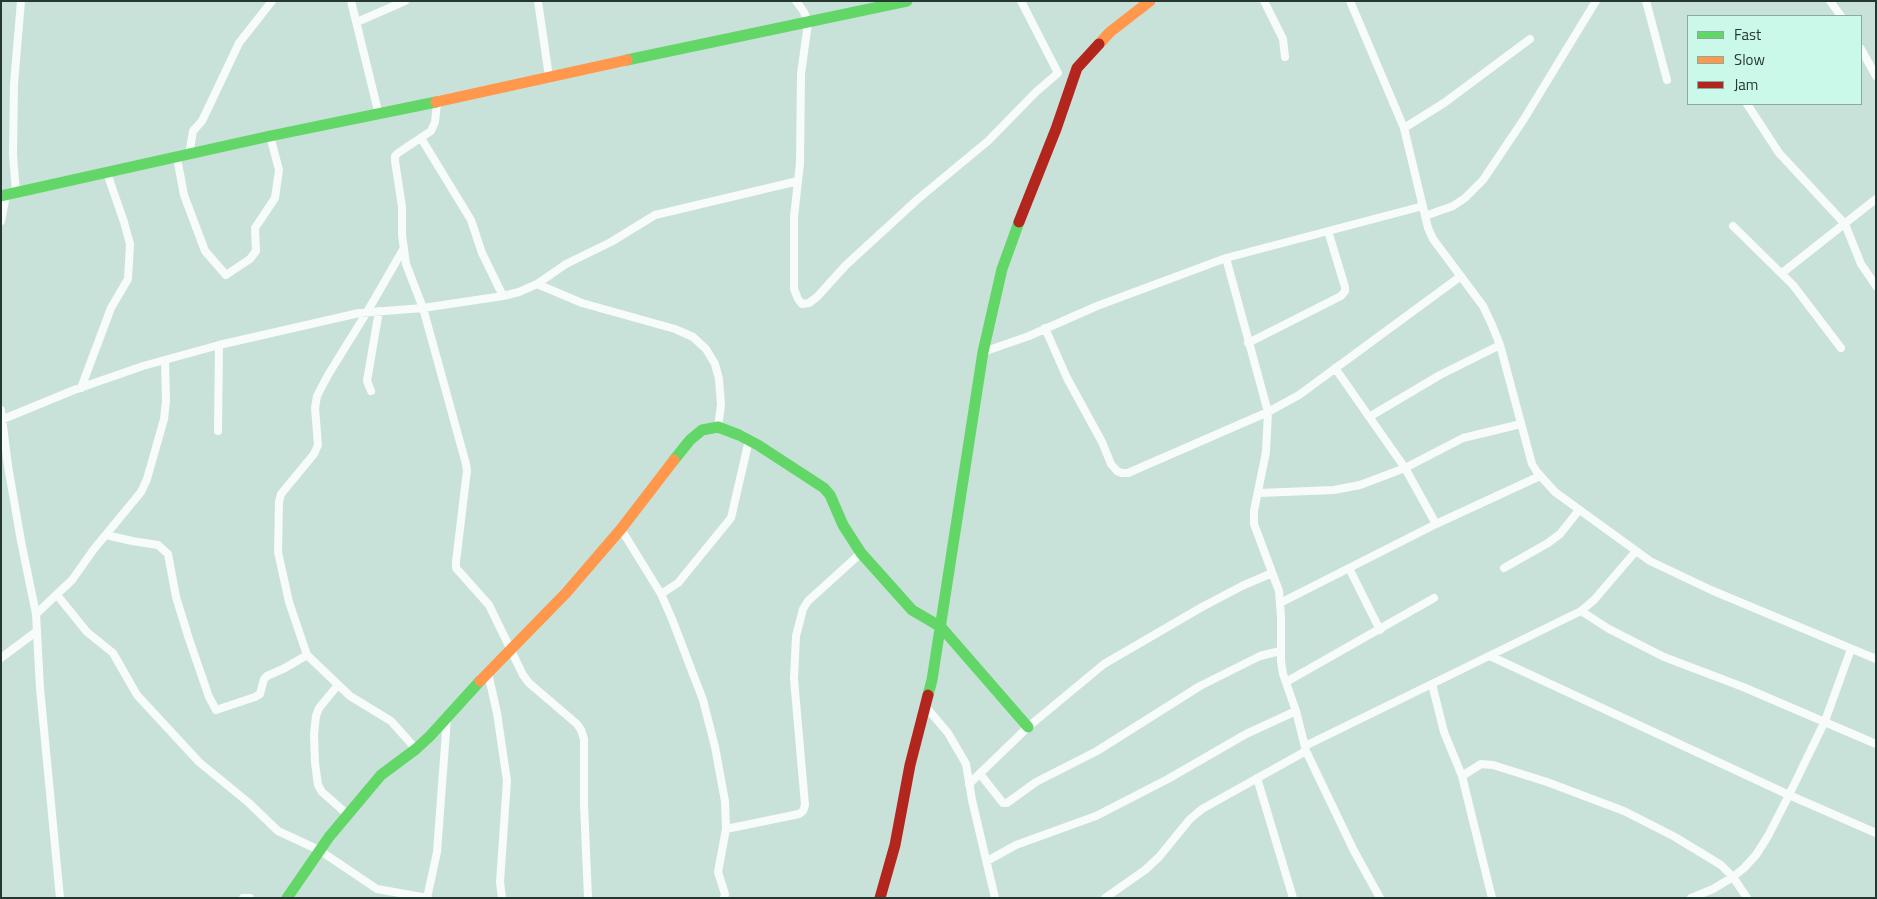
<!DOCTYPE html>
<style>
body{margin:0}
#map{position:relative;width:1877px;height:899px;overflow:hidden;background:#c8e2d9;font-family:"Titillium Web",sans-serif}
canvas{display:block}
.frame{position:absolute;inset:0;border:2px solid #253731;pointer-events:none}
.legend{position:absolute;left:1687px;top:15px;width:175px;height:90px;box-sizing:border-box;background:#caf9ea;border:1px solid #88aba0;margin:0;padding:6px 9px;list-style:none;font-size:15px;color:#253731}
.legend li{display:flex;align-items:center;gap:10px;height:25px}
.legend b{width:25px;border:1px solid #88aba0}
</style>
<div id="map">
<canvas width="1877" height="899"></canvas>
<div class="frame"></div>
<ul class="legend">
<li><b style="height:6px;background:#63d668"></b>Fast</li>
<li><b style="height:6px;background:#ff974d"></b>Slow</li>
<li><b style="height:6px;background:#b3261e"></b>Jam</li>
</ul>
</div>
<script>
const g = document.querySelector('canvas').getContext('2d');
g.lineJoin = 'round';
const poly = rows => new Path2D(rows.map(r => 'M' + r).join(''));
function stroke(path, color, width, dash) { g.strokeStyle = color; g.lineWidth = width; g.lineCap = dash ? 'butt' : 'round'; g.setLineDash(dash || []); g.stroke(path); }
stroke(poly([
 [351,1,379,115],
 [538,1,549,77],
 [796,1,804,12,808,23,801,74,800,163,794,217,794,289,798,299,802,304,809,303,817,297,846,265,918,199,988,141,1036,92,1058,73,1021,1],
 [1264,1,1283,39,1285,57],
 [1350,1,1404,128,1428,228,1433,239,1483,306,1492,325,1500,345,1532,464,1537,472,1555,492,1650,561,1711,590,1876,659],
 [1646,1,1667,80],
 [1830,1,1841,16],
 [357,22,405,1],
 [1861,49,1876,76],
 [437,103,435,122,431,131,398,153,395,156,395,161,402,207,402,235,406,264,423,308,466,464,467,470,456,562,456,568,489,605,523,675,529,683,577,724,581,730,584,739,584,804,588,898],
 [1747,104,1779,153,1845,224,1861,264,1876,286],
 [1404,128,1444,103,1530,39],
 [421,138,471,220,482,253,503,296],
 [189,155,193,131,202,121,239,43,272,1],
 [177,158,184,195,205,251,226,275,250,259,256,251,255,228,275,198,279,170,270,136],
 [16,193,13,155,14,84,21,1],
 [1425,216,1453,206,1465,198,1483,180,1524,119,1596,1],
 [1,221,6,195],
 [1733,226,1793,285,1841,348],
 [404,248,367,312,328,375,317,396,315,408,318,445,314,454,281,494,279,502,278,552,289,602,307,655,350,696,391,721,416,749],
 [1226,258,1268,412,1266,452,1254,511,1254,524,1279,591,1281,617,1281,661,1283,674,1296,711,1306,751,1354,851,1380,898],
 [1782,273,1876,199],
 [537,284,566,264,611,242,655,215,798,181],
 [1045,328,1067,378,1102,442,1111,464,1117,471,1122,473,1128,473,1268,412,1299,395,1461,276],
 [1248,343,1341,296,1345,291,1345,287,1328,231],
 [983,352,1029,336,1097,306,1226,258,1423,206],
 [1335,368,1405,468,1436,524],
 [81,388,111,308,128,279,130,244,124,222,107,173],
 [371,391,367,381,379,311],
 [1,410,8,466,21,541,36,614,40,688,60,898],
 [1369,417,1440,375,1500,345],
 [1,420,74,390,143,366,219,345,359,313,423,308,503,296,519,292,537,284,582,303,675,329,693,337,706,349,715,364,719,379,721,405,718,427],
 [218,431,219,345],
 [1259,493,1334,490,1360,485,1405,468,1463,438,1521,424],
 [621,529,661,594,672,619,703,700,715,747,725,801,726,829,718,872,725,894,724,898],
 [106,535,132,541,158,545,168,554,176,597,189,639,209,697,216,710,255,697,260,694,264,679,267,676,285,668,307,655],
 [1349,568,1380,630],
 [1504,568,1548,543,1560,534,1579,510],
 [661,594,678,583,731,518,749,440],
 [57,595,87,632,113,653,137,695,199,762,249,803,278,831,319,850,377,889,428,898],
 [1280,603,1436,524,1540,476],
 [1581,611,1609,629,1664,657,1743,687,1876,744],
 [36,614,72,580,94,549,141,492,147,479,164,419,166,401,165,360],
 [1490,656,1789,795,1876,833],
 [1,658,37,631],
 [488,673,497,713,507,781,500,882,502,898],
 [1286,682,1434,598],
 [1432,684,1444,732,1462,776,1492,898],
 [338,685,319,708,316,716,314,734,315,763,318,785,322,792,347,814],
 [926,707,948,733,966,764,972,800,995,898],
 [1305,746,1581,611,1594,600,1636,551],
 [980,774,1003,803,1007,803,1036,782,1097,751,1200,686,1260,656,1280,651],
 [1462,776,1481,764,1493,765,1547,782,1624,811,1675,837,1721,865,1733,877,1747,898],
 [1257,778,1293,898],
 [969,784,1028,727,1104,664,1202,607,1242,586,1272,573],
 [726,829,799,814,803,811,805,805,794,679,796,636,803,609,808,601,861,553],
 [987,861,1016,845,1096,816,1168,779,1246,734,1296,711],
 [243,898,250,898],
 [427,898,437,852,447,718],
 [1105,898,1145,870,1159,857,1190,819,1202,809,1306,751],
 [1691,898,1713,889,1733,877,1744,868,1756,855,1768,836,1789,795,1825,721,1851,649]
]), '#f7fbf9', 8);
stroke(poly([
 [627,60,907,1],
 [1,196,270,136,436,102],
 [674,460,690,440,702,430,718,427,739,435,758,445,824,488,830,495,843,525,861,553,912,610,941,627,1028,727],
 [928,695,932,680,983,352,1002,269,1019,222],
 [287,898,329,837,381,775,416,749,430,736,480,681]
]), '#63d668', 11);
stroke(poly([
 [1099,44,1110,32,1150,1],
 [436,102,627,60],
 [480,681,566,593,621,529,674,460]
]), '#ff974d', 11);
stroke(poly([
 [1019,222,1056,129,1077,68,1099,44],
 [880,898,895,845,910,765,928,695]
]), '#b3261e', 11);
</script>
